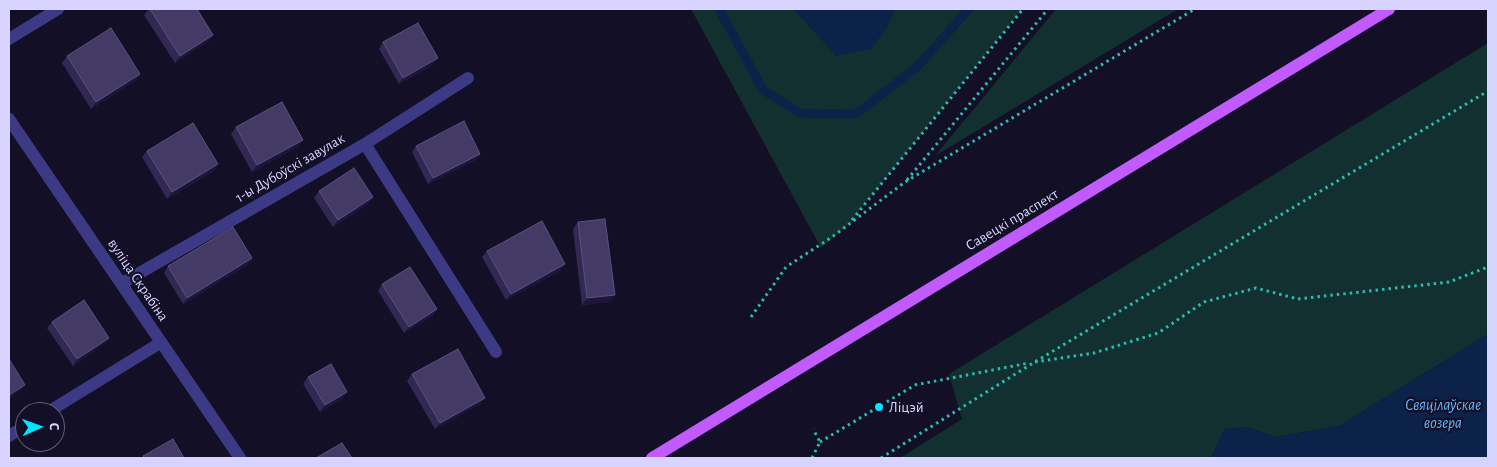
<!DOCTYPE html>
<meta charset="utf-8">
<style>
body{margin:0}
#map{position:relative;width:1497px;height:467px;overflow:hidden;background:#130f26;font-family:"Alegreya Sans",sans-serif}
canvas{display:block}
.frame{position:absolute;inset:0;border:10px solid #d9d4ff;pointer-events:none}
.north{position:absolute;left:15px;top:402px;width:50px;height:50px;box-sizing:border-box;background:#130f26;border:1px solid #625e7d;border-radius:50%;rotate:88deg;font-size:14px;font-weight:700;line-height:20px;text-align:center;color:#d9d4ff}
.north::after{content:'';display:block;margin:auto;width:18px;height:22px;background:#00e5ff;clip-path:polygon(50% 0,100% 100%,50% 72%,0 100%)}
</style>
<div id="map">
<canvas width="1497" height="467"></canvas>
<div class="frame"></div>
<div class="north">С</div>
</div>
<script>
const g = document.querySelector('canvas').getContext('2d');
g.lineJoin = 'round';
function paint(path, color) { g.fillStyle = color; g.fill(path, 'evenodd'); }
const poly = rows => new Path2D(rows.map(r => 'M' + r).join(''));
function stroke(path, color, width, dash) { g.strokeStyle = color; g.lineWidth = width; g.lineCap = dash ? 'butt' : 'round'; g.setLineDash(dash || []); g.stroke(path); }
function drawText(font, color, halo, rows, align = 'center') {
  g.font = font + ' "Alegreya Sans",sans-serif'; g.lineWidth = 4.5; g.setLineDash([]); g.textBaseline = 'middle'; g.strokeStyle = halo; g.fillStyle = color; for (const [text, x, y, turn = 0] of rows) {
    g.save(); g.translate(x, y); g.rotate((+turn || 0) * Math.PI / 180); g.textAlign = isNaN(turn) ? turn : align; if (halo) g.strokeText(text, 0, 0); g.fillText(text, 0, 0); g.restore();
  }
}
paint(poly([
 [691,9,1022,9,848,225,821,248],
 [1056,9,1178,9,935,156],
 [1488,43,1488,334,1339,426,1275,437,1246,427,1225,429,1211,458,900,458,962,419,949,374]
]), '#12302f');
paint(poly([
 [793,9,895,9,888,26,871,49,836,56],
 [1488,334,1488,458,1211,458,1224,429,1246,427,1275,437,1339,426]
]), '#0c2248');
stroke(poly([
 [719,9,763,90,800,113,856,114,917,67,969,9]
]), '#0c2248', 9);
stroke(poly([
 [907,180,1048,9],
 [852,220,1023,9],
 [751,317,786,267,832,237,905,182,1195,9],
 [1035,362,1094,353,1158,333,1204,302,1256,288,1298,299,1449,282,1488,267],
 [820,442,915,385,1029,363],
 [812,458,820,442,813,429],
 [881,458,1033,363,1488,91]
]), '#2fb8b0', 3, [2.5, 4]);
stroke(poly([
 [9,39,58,9],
 [9,119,240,458],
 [365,144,468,78],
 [122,283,365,144,496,352],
 [48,412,160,343],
 [9,436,25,426]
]), '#3d3a85', 12);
stroke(poly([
 [652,458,1389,9]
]), '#c25bff', 12);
paint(poly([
 [149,9,197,9,209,41,175,63,144,15],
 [383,42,433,65,399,84,379,49],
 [67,56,140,74,136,80,91,109,62,63],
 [236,127,299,146,252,172,231,134],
 [416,146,480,154,475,160,428,184,412,152],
 [147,151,214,171,167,199,142,157],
 [319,191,368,204,333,227,314,198],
 [578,222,610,302,582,305,573,229],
 [487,251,565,264,560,271,506,300,482,257],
 [252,258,247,265,183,304,164,273,168,266],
 [382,284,437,309,432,316,404,333,378,291],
 [52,322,109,338,104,344,73,366,47,328],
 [412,374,485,398,480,404,435,429,407,381],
 [308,377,343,398,320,412,303,384]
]), '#312854');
paint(poly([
 [213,35,209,41,175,63,180,56],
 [438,58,433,65,399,84,403,78],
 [140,74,136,80,91,109,96,102],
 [303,140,299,146,252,172,257,165],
 [480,154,475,160,428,184,433,178],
 [218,164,214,171,167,199,172,192],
 [373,197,368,204,333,227,338,220],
 [252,258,247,265,183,304,187,298],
 [565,264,560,271,506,300,511,294],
 [615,295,610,302,582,305,587,298],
 [437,309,432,316,404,333,409,327],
 [109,338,104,344,73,366,77,359],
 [25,385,20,391,9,399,9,395],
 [347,392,343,398,320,412,325,405],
 [485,398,480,404,435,429,440,423]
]), '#1d163a');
const building = poly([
 [150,9,197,9,213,35,180,56,150,9],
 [418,23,438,58,403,78,383,42,418,23],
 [111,28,140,74,96,102,67,56,111,28],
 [282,102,303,140,257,165,236,127,282,102],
 [464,121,480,154,433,178,416,146,464,121],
 [193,123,218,164,172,192,147,151,193,123],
 [354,168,373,197,338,220,319,191,354,168],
 [605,219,615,295,587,298,578,222,605,219],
 [542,221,565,264,511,294,487,251,542,221],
 [233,227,252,258,187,298,168,266,233,227],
 [410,267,437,309,409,327,382,284,410,267],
 [84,300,109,338,77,359,52,322,84,300],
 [458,349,485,398,440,423,412,374,458,349],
 [9,359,25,385,9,395,9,359],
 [331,364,347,392,325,405,308,377,331,364],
 [173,439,184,458,145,458,143,456,173,439],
 [342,443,352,458,316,458,342,443]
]);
paint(building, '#433a66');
stroke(building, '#5a527e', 1);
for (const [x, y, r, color] of [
 [879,407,5,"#00e5ff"]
]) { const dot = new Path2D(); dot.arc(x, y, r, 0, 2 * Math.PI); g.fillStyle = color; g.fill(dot); stroke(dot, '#130f26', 2); }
drawText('15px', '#d9d4ff', '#130f26', [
 ["1-ы Дубоўскі завулак",290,168,-30],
 ["Савецкі праспект",1012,220,-31],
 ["вуліца Скрабіна",138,280,56]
]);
drawText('15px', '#d9d4ff', '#130f26', [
 ["Ліцэй",889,407]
], 'left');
drawText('italic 16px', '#62b6ff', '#130f26', [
 ["Свяцілаўскае",1443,405],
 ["возера",1443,423]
]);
</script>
